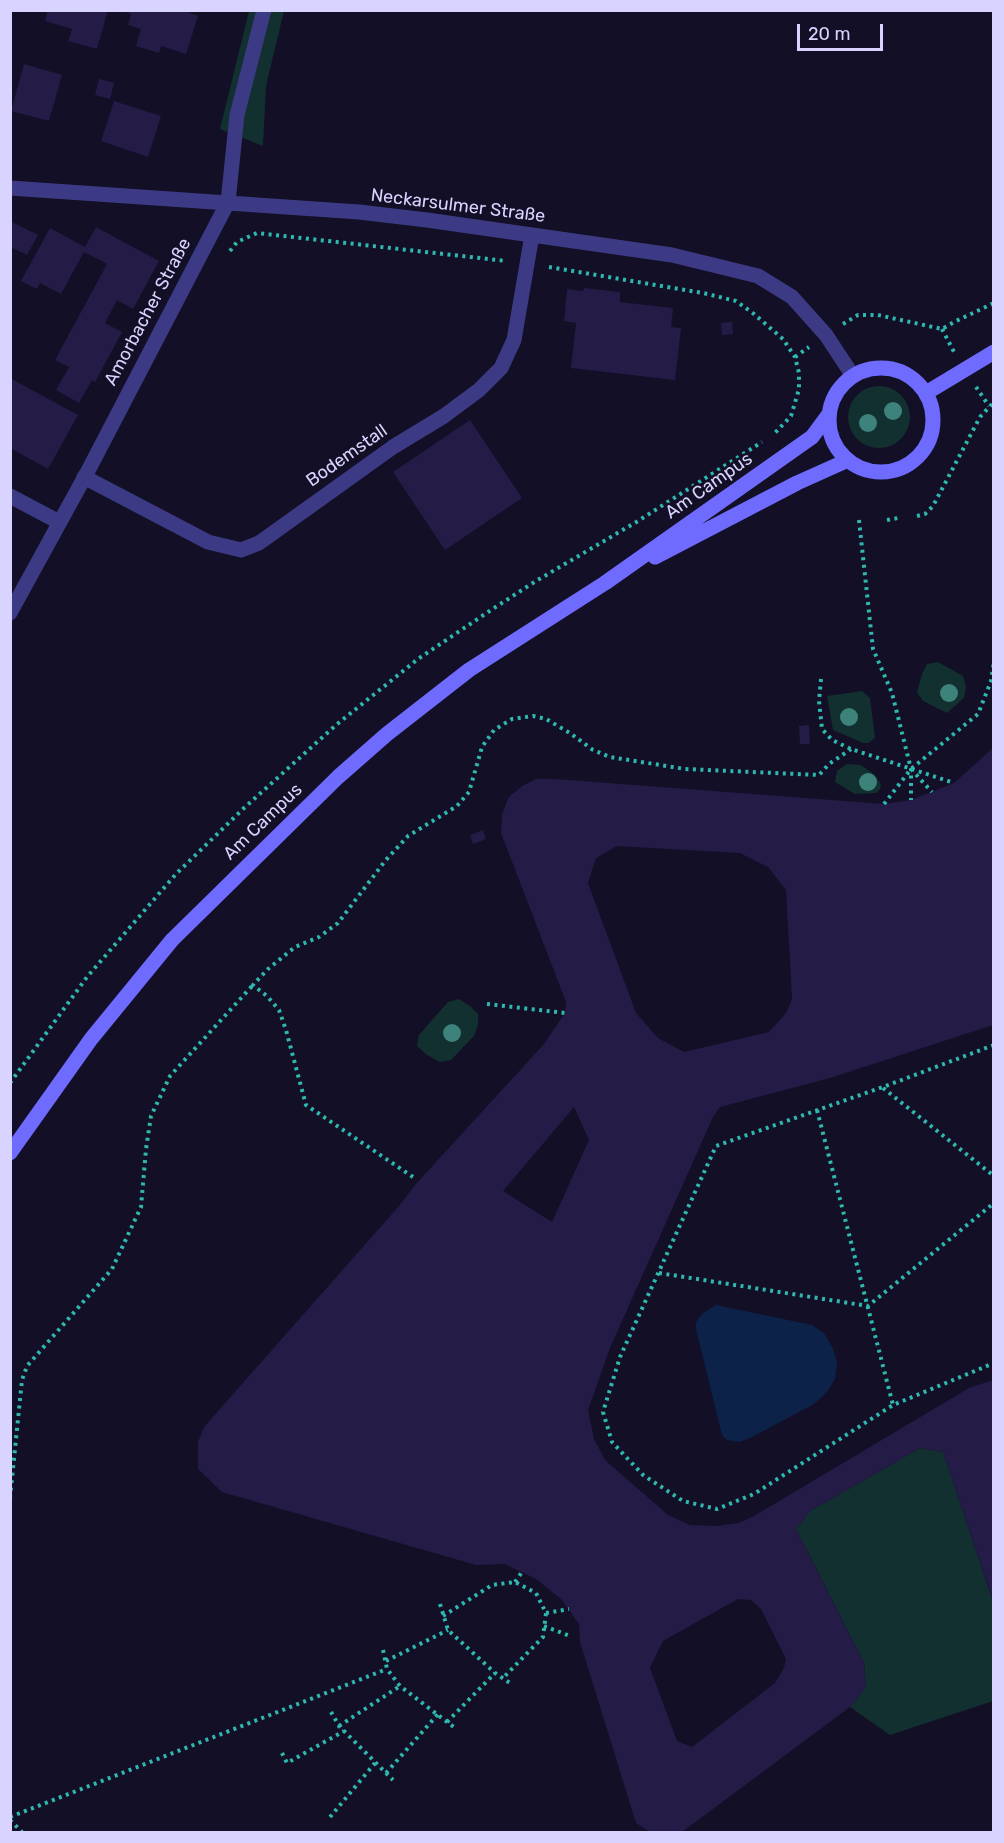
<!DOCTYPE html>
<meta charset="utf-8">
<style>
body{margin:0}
#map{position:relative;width:1004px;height:1843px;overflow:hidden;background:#130f26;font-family:Rubik,sans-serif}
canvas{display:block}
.frame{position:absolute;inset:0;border:12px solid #d9d4ff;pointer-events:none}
.scale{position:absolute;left:797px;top:24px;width:86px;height:27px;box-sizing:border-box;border:3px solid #d9d4ff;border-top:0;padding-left:8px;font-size:18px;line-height:21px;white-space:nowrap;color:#d9d4ff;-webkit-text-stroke:4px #130f26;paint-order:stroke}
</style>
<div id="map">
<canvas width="1004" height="1843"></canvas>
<div class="frame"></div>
<div class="scale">20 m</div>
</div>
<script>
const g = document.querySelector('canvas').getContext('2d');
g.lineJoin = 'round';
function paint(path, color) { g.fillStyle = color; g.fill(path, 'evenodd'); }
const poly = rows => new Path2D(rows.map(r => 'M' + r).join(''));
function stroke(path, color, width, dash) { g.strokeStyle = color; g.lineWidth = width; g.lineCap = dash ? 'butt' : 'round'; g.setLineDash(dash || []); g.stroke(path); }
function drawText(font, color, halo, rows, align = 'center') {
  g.font = font + ' Rubik,sans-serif'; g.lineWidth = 5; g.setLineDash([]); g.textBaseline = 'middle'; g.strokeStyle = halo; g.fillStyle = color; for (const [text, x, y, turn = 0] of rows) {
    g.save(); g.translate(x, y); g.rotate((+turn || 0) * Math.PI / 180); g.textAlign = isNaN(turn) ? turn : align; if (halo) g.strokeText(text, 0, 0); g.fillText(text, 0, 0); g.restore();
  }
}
paint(poly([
 [249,11,284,11,266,86,263,146,220,129],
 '848 417a31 31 0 1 1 62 0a31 31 0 1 1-62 0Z',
 [938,662,963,676,966,687,964,698,947,713,923,701,917,692,922,674,927,664],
 [862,691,870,698,875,738,868,743,863,743,833,730,827,696],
 [847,764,861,765,875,775,881,784,880,789,876,793,855,794,835,782,837,771],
 [459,999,470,1006,478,1014,478,1025,474,1036,451,1060,440,1062,427,1055,417,1046,419,1035,448,1002],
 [920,1448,943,1452,993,1602,993,1701,890,1735,850,1707,866,1687,864,1663,796,1529,810,1511]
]), '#12302f');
paint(poly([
 [716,1305,812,1325,824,1333,833,1349,837,1362,835,1379,827,1392,814,1404,750,1438,740,1442,727,1440,722,1435,696,1329,696,1322,702,1314]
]), '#0c2248');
paint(poly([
 [48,10,108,10,97,49,68,41,72,29,45,21],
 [121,10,182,10,198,16,186,54,161,46,159,53,136,46,141,29,128,25,131,14],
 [24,64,62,75,49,121,11,111],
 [99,79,114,83,110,99,95,95],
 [114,101,161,116,148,157,101,141],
 [10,221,38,235,27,255,10,247],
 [96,227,159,261,133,309,117,300,105,323,122,332,95,382,92,380,79,403,56,390,69,367,55,360,107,264,84,252,61,294,40,283,37,289,21,281,50,228,85,247],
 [584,288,620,292,620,302,673,308,671,327,681,328,675,380,571,368,576,323,564,321,567,289,583,291],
 [732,322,733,334,722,335,721,323],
 [10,378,78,415,48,469,10,448],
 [470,420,522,498,445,550,393,472],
 [809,725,810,744,800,744,799,726],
 [993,748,993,1025,830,1078,720,1107,713,1117,610,1348,588,1410,594,1439,605,1460,668,1515,690,1525,716,1526,739,1523,754,1516,969,1388,993,1380,993,1601,943,1452,920,1448,810,1511,796,1529,864,1663,866,1687,850,1707,682,1832,650,1832,636,1823,580,1642,579,1624,562,1600,536,1579,505,1564,476,1565,222,1492,198,1469,198,1442,204,1427,399,1206,415,1185,544,1044,565,1013,566,1002,501,833,502,814,509,797,522,786,536,779,555,779,884,804,911,800,954,783],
 [617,846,740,853,768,867,786,890,792,999,786,1013,769,1032,684,1052,658,1038,636,1013,588,883,596,858],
 [574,1107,589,1140,552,1222,503,1191],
 [738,1599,751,1600,761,1609,786,1659,784,1668,775,1683,692,1747,677,1741,650,1668,663,1641],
 [483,830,486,839,473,844,470,835]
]), '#241b47');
stroke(poly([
 [230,251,237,242,257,233,506,261],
 [549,267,703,293,736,301,754,314,783,339,795,357,799,373,799,389,791,416,774,434],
 [843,324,858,315,878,315,942,329,954,322,994,303],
 [942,329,954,352],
 [795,357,809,347],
 [976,387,989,406],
 [917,516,925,514,933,506,980,417,994,402],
 [859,520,873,649,892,693,911,769,911,800],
 [887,520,898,518],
 [821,679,819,701,822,729,832,740,851,749,954,783],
 [911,769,932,792],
 [884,804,911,769,978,714,991,681,994,662],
 [487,1004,565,1013],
 [994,1045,883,1087,716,1146,620,1357,603,1412,612,1442,643,1475,683,1501,717,1509,754,1494,893,1405,994,1363],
 [10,1083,87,977,176,874,243,809,336,725,418,659,491,610,536,581,638,521,762,442],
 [883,1088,994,1176],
 [817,1110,893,1405],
 [413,1177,306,1105,286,1030,279,1010,267,996,253,985,268,969,295,947,319,937,338,923,385,861,408,836,457,806,469,792,482,747,494,730,512,719,533,716,546,719,570,733,593,750,610,757,685,769,819,775,829,764,851,749],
 [659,1273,868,1306,994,1203],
 [10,1498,22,1380,27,1366,112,1269,141,1207,146,1149,151,1116,170,1076,253,985],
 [515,1582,522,1572],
 [440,1604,448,1630,495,1673,513,1685],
 [546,1613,569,1609],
 [443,1616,492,1585,515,1582,536,1593,546,1613,543,1637,503,1678],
 [544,1626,570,1636],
 [383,1650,387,1669,400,1686,455,1728],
 [386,1661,448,1630],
 [331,1712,339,1726,393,1780],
 [447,1722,495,1673],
 [339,1726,400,1686],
 [282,1753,287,1763,344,1731],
 [386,1773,438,1714],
 [10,1817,387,1669],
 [330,1817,375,1763],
 [10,1820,22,1832]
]), '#2fb8b0', 4, [3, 4.5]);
stroke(poly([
 [10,188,359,212,427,220,672,255,758,276,792,297,826,335,853,376],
 [84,477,208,542,241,550,259,543,393,447,444,416,479,390,501,368,514,340,532,235],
 [10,496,59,522],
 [10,613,89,469,228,202,237,115,264,10]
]), '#3d3a85', 15);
stroke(poly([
 '829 420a52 52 0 1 1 104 0a52 52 0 1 1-104 0Z',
 [926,393,994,352],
 [655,557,797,483,846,461],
 [10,1153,91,1039,172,940,338,777,387,734,469,670,605,583,812,437,829,414]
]), '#6f6bff', 15);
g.fillStyle = '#3d827b';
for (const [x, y] of [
 [893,411],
 [868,423],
 [949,693],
 [849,717],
 [868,782],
 [452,1033]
]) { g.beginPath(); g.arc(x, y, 9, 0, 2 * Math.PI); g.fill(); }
drawText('18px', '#d9d4ff', '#130f26', [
 ["Neckarsulmer Straße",458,206,7],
 ["Amorbacher Straße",148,312,-62],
 ["Bodemstall",347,456,-35],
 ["Am Campus",709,486,-35],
 ["Am Campus",263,822,-44]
]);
</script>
